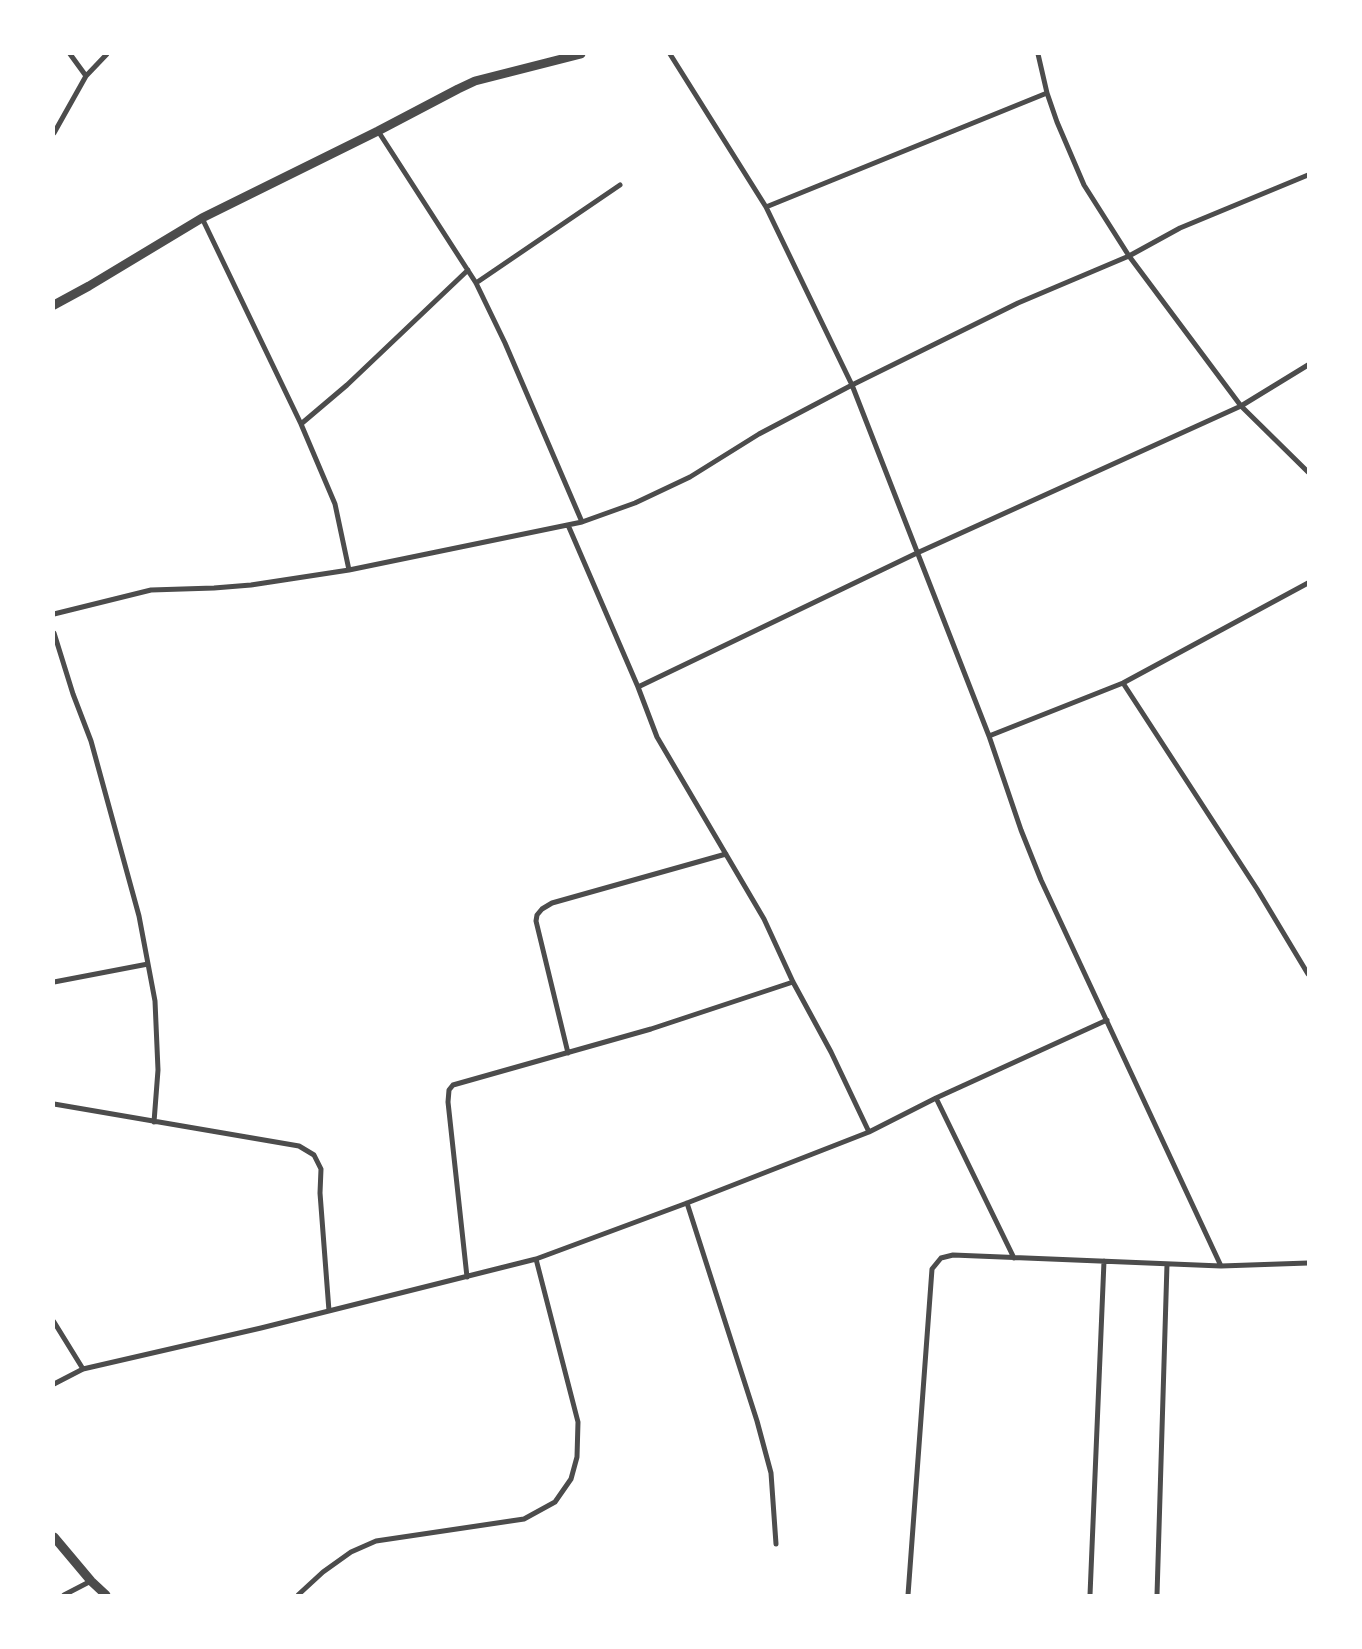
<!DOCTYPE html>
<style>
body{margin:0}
#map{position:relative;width:1362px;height:1649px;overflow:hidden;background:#fff;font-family:Raleway,sans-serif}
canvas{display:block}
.frame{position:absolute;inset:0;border:55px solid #fff;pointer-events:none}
</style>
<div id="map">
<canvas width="1362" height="1649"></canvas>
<div class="frame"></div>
</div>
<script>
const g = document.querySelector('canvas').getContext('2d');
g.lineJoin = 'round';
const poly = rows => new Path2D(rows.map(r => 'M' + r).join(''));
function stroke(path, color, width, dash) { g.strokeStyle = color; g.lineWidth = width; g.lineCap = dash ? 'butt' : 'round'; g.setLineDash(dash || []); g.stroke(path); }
stroke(poly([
 [70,54,86,76],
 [670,54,766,207,852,385,989,736,1021,830,1041,880,1221,1266],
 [1038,54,1047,93,1057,122,1084,185,1129,256,1241,406,1308,472],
 [378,131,476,283,505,343,582,522],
 [54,133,86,76,107,54],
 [766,207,1047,93],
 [202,218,301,424,335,504,349,570],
 [476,283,620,185],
 [301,424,347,385,468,270],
 [568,525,638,687,657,737,764,919,793,982,831,1052,869,1132],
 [54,614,151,590,214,588,251,585,349,570,582,522,635,503,690,477,759,434,852,385,1018,303,1129,256,1180,228,1308,175],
 [54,633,73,694,91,741,139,916,155,1001,158,1070,154,1122],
 [1123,683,1257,889,1308,974],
 [638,687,917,553,1241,406,1308,365],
 [989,736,1123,683,1308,583],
 [54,982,148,964],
 [568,1053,536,921,537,915,542,909,552,903,726,854],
 [936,1098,1014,1258],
 [54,1104,299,1146,314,1155,321,1169,320,1193,329,1311],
 [687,1203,757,1421,771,1473,776,1544],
 [467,1277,448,1102,449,1090,453,1085,651,1029,793,982],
 [54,1322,83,1369],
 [54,1384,83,1369,261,1328,536,1259,687,1203,869,1132,936,1098,1107,1020],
 [64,1595,91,1581],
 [298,1595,323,1572,351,1552,376,1541,524,1519,555,1502,571,1479,577,1457,578,1422,536,1259],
 [908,1595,932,1269,941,1258,953,1255,1221,1266,1308,1263],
 [1090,1595,1104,1261],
 [1157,1595,1167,1264]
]), '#4c4c4c', 5);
stroke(poly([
 [54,305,89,286,202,218,378,131,458,89,475,81,581,54],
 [54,1537,91,1581,106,1595]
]), '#4c4c4c', 9);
</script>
